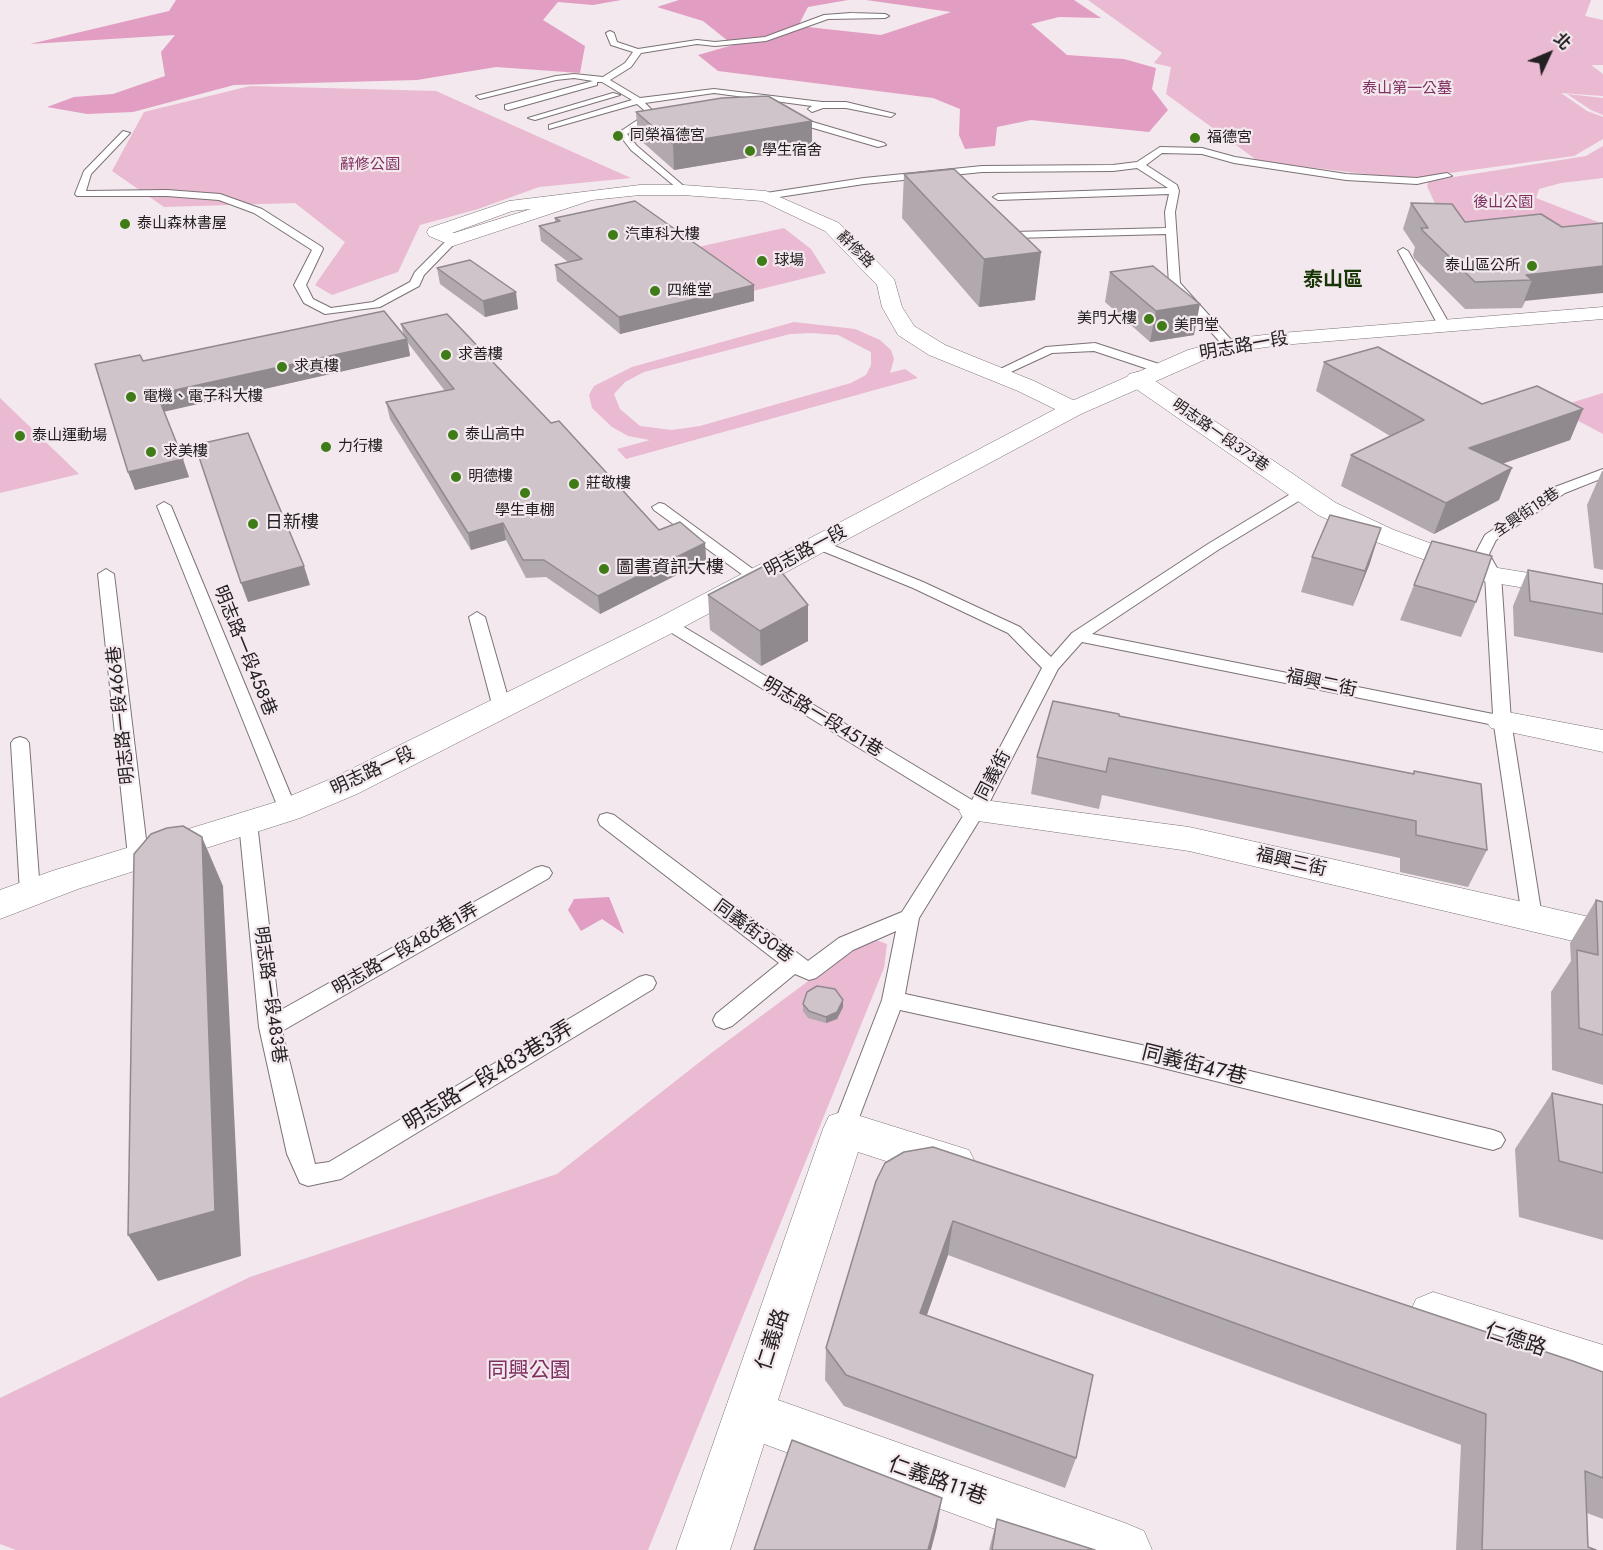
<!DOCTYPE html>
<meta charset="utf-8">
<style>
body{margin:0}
#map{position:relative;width:1603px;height:1550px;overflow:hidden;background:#f2e8ed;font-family:Jost,"Noto Sans TC",sans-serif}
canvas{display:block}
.north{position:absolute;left:1519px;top:24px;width:60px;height:60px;-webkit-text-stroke:4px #f2e8ed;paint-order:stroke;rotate:46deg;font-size:16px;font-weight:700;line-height:24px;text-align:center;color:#242022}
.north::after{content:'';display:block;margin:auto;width:21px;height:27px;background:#242022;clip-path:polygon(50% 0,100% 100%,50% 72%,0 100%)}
</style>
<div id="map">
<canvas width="1603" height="1550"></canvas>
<div class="north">北</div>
</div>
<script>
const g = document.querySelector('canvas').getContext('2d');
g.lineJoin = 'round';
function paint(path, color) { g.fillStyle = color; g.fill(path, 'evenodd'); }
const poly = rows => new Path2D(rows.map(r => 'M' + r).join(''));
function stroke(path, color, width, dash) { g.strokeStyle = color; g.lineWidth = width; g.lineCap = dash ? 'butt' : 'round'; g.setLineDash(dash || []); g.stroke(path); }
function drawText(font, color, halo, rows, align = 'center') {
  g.font = font + ' Jost,"Noto Sans TC",sans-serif'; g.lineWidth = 4.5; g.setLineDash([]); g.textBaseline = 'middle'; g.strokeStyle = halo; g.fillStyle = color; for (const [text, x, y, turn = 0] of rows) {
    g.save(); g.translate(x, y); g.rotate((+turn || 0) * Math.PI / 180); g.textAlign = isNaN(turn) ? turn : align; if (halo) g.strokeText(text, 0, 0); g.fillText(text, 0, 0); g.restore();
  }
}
paint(poly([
 [1088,0,1591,0,1585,16,1603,20,1603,65,1591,65,1603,74,1603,96,1561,93,1587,111,1603,117,1603,139,1574,156,1406,179,1258,161,1166,94,1171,67,1154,63,1162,53],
 [250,86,436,91,631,178,539,187,478,209,420,225,398,272,332,295,315,285,345,242,295,203,164,207,112,171,144,112],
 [1567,94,1603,98,1603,115,1591,110],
 [1603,146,1603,178,1561,183,1539,189,1536,198,1603,224,1603,244,1472,234,1436,206,1427,186,1429,181,1586,156],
 [784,228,811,249,826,273,749,292,689,249],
 [794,322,855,329,880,340,891,350,894,359,890,373,905,369,918,378,626,459,617,449,650,440,628,436,612,427,592,408,589,395,594,386,632,367],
 [811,333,838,335,871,352,871,365,866,375,851,383,700,426,672,430,640,426,620,409,614,394,625,382,644,372,790,334],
 [1603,393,1603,434,1554,408],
 [0,398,79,474,0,493],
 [876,940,887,944,884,968,648,1550,16,1550,0,1544,0,1398,250,1277,557,1174,710,1054,854,947]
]), '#eab9d2');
paint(poly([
 [176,0,621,0,593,5,558,2,543,20,585,46,580,73,496,67,417,80,234,85,133,112,87,114,47,107,74,97,113,94,165,76,161,52,175,35,30,44,169,11],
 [679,0,848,0,808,7,798,26,881,35,951,12,866,0,1074,0,1101,18,1059,17,1031,24,1067,55,1124,59,1156,68,1152,89,1168,110,1149,132,1031,120,997,127,995,146,965,149,959,135,960,109,933,98,718,71,698,55,733,45,703,21,657,7],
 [609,897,624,934,602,919,581,931,568,910,574,899]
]), '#e29dc2');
const lane = poly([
 [851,13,885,14,889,16,885,18,828,19,766,41,715,46,697,44,641,53,631,67,610,80,640,98,714,89,822,102,846,102,895,114,891,117,846,108,823,108,812,112,808,109,812,106,714,93,645,103,652,110,647,121,627,134,637,146,686,188,686,192,683,193,631,150,618,133,639,119,644,110,637,104,549,129,549,125,632,100,602,82,597,82,597,85,508,110,505,109,505,105,593,81,574,78,556,80,480,99,476,96,556,76,574,74,603,77,625,63,633,52,611,45,606,33,610,31,614,33,617,42,638,49,697,40,715,42,765,37,824,15,851,13],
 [613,93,620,95,535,120,528,118,613,93],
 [789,115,884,143,886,145,878,147,786,120,785,118,789,115],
 [123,131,130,133,91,174,86,191,167,190,220,194,262,209,322,247,323,249,306,285,313,299,331,308,373,302,410,282,415,272,449,238,458,240,424,275,419,286,380,307,325,314,304,303,294,285,312,250,254,213,219,200,167,196,77,196,75,194,84,171,123,131],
 [1160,147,1202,148,1235,157,1346,174,1417,178,1447,173,1452,176,1417,184,1346,180,1234,163,1202,154,1162,153,1146,165,1177,185,1179,191,1175,212,1180,283,1234,343,1236,346,1230,350,1226,349,1169,284,1166,234,1014,238,1009,235,1014,232,1166,228,1165,212,1169,194,998,200,993,197,998,194,1168,188,1137,168,1113,171,982,172,864,184,766,199,761,196,766,193,864,178,982,166,1113,165,1137,162,1160,147],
 [1403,248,1408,251,1450,325,1448,327,1444,328,1438,325,1398,251,1403,248],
 [1095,343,1165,366,1167,369,1161,373,1157,372,1094,351,1052,353,1000,377,992,377,990,374,1046,347,1095,343],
 [1603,469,1603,478,1565,493,1496,540,1489,554,1501,575,1511,721,1542,917,1539,922,1532,925,1525,922,1522,917,1494,725,1082,642,1058,669,985,811,919,918,905,994,1151,1047,1493,1130,1501,1133,1505,1140,1501,1147,1493,1150,1151,1065,900,1010,852,1136,844,1139,836,1136,832,1129,882,1000,896,931,853,950,816,978,809,980,795,974,732,1026,724,1029,716,1026,713,1020,716,1014,779,963,600,825,598,820,600,815,607,813,614,815,808,961,839,938,902,912,965,813,662,627,660,624,662,621,674,621,972,800,1042,668,1008,633,913,588,815,548,813,545,815,542,825,542,923,582,1020,627,1051,657,1072,633,1208,544,1297,490,1307,490,1309,493,1307,496,1218,550,1092,634,1493,714,1485,575,1475,554,1485,535,1555,487,1603,469],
 [164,502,171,506,297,810,295,815,288,816,281,815,279,810,157,506,164,502],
 [659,503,664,504,761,575,764,578,761,581,751,581,654,510,652,507,659,503],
 [106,569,114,574,148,856,145,861,138,863,131,861,128,856,98,574,106,569],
 [477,612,485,617,511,708,508,712,502,714,496,712,493,708,469,617,477,612],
 [20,737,26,739,29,743,40,892,37,897,30,899,23,897,20,892,11,743,14,739,20,737],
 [248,816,255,818,257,823,279,1011,535,868,542,866,549,868,552,873,549,878,282,1031,315,1164,329,1162,639,977,646,975,653,977,656,983,653,989,341,1179,308,1186,300,1183,287,1154,259,1027,239,823,241,818,248,816]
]);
const street = poly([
 [640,185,683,185,766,191,839,223,894,279,902,307,914,326,945,345,1034,381,1081,404,1085,409,1081,414,1073,416,1065,414,1018,391,929,355,898,335,882,307,877,285,825,231,762,201,683,195,640,195,592,200,453,246,429,236,427,232,429,228,509,201,640,185],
 [531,209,454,233,452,233,512,211,531,209],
 [1137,372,1145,374,1336,503,1394,530,1498,568,1603,585,1603,601,1483,581,1376,542,1318,515,1129,384,1126,379,1129,374,1137,372],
 [1502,711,1603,730,1603,752,1491,728,1486,721,1491,714,1502,711],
 [976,799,1189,827,1603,920,1603,948,1189,851,964,819,959,811,964,803,976,799],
 [844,1111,969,1150,976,1164,969,1178,954,1183,858,1152,778,1400,1125,1523,1144,1531,1152,1550,1052,1550,764,1444,730,1550,676,1550,823,1129,829,1116,844,1111],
 [1433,1292,1603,1345,1603,1393,1416,1331,1409,1315,1416,1299,1433,1292]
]);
const secondary = poly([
 [1603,307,1603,319,1281,345,1231,352,1204,360,1081,414,678,630,357,794,300,818,78,889,0,919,0,890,52,871,276,802,333,778,658,618,1065,404,1188,350,1230,339,1281,333,1603,307]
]);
stroke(lane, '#7b7276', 2);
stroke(street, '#7b7276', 1);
stroke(secondary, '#7b7276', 1);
paint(lane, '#fff');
paint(street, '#fff');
paint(secondary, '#fff');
paint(poly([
 [636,112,812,121,812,147,674,170,638,138],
 [904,174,1035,300,979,307,902,218],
 [1411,203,1465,222,1562,227,1522,308,1465,309,1414,258,1413,255,1415,247,1403,229],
 [555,218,754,301,620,334,557,281,555,265,568,262,541,241,539,226,555,222],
 [437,268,518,309,485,317,440,284],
 [1110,272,1194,335,1150,342,1105,302],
 [401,324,551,423,659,530,705,543,706,560,600,614,546,577,526,578,506,540,471,550,390,419,386,402,445,391,408,343,410,356,164,411,189,477,135,490,128,472,143,361,404,336],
 [1324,362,1482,404,1583,409,1570,440,1502,464,1499,500,1434,534,1341,486,1351,455,1390,436,1316,391],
 [1602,471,1603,471,1603,570,1594,568,1587,505],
 [1312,557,1370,563,1353,606,1301,592],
 [1528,570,1603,584,1603,653,1514,636,1513,606],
 [1414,585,1476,602,1461,637,1400,620],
 [708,595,808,641,761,666,710,630],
 [1119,716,1413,774,1414,771,1487,850,1468,887,1400,872,1400,858,1102,795,1099,809,1031,794,1037,757],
 [1596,900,1603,902,1603,1085,1552,1070,1551,992,1571,961,1570,943],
 [803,1004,843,1007,837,1019,826,1023,808,1018,803,1011],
 [1552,1093,1603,1106,1603,1240,1519,1217,1515,1149],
 [876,1181,1603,1372,1603,1519,1587,1513,1588,1547,1596,1550,1456,1550,1461,1445,948,1255,927,1315,1076,1458,1065,1488,844,1406,825,1380,826,1348],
 [997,1519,1095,1550,989,1550]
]), '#b1a9ad');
paint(poly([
 [812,121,812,147,674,170,673,144],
 [1041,252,1035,300,979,307,984,259],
 [1603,266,1603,293,1524,301,1532,280,1526,275],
 [754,285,754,301,620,334,619,317],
 [516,292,518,309,485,317,483,301],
 [1200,304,1194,335,1150,342,1156,311],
 [407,339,410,356,163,412,157,394],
 [1583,409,1570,440,1458,479,1469,448],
 [183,459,189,477,135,490,128,472],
 [1512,468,1499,500,1434,534,1446,503],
 [503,523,506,540,471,550,468,533],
 [1381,528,1370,563,1353,606,1365,571],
 [705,543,706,560,600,614,598,596],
 [304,566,310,585,248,602,241,583],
 [808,605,808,641,761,666,760,631],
 [202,837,223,886,241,1256,158,1281,128,1235],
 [843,1000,843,1007,837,1019,826,1023,826,1017],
 [953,1221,948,1255,916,1345,920,1313],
 [942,1498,937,1527,931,1550,928,1550]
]), '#90898d');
const building = poly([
 [768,96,812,121,673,144,636,112,722,98,768,96],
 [954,169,1041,252,984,259,904,174,954,169],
 [635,201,754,285,619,317,555,265,582,259,539,226,560,221,555,218,635,201],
 [1411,203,1452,204,1465,222,1541,214,1562,227,1603,223,1603,266,1526,275,1532,280,1475,282,1423,231,1421,228,1428,228,1411,203],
 [470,260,516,292,483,301,437,268,470,260],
 [1153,266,1200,304,1156,311,1110,272,1153,266],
 [384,311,407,339,157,394,183,459,128,472,95,364,140,355,143,361,384,311],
 [447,314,551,423,559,421,659,530,680,522,705,543,598,596,544,560,523,560,503,523,468,533,386,402,454,389,401,324,447,314],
 [1378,347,1482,404,1537,386,1583,409,1469,448,1512,468,1446,503,1351,455,1424,420,1324,362,1378,347],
 [248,433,304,566,241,583,195,445,248,433],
 [1330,515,1381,528,1365,571,1312,557,1330,515],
 [1432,541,1492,556,1476,602,1414,585,1432,541],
 [766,565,783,574,808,605,760,631,708,595,766,565],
 [1528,570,1603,584,1603,614,1530,601,1528,570],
 [1053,701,1119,714,1119,716,1414,774,1414,771,1481,784,1487,850,1416,835,1416,821,1109,758,1106,772,1037,757,1053,701],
 [183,826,202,837,215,1211,128,1235,134,854,151,834,167,828,183,826],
 [1596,900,1603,902,1603,1035,1579,1028,1577,950,1598,955,1596,900],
 [817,986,835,989,843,1000,837,1012,826,1017,809,1011,803,1004,807,992,817,986],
 [1552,1093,1603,1105,1603,1173,1559,1161,1552,1093],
 [933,1147,1573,1361,1603,1372,1603,1478,1585,1471,1588,1547,1596,1550,1482,1550,1486,1414,953,1221,920,1313,1093,1375,1076,1458,846,1375,826,1348,876,1181,885,1163,904,1152,933,1147],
 [792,1440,942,1498,928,1550,754,1550,792,1440],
 [997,1519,1095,1550,992,1550,997,1519]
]);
paint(building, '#cec4c9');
stroke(building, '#90898d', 1.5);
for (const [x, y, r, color] of [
 [618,136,6,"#3f7b17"],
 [1195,138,6,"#3f7b17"],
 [750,151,6,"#3f7b17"],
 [125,224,6,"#3f7b17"],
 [613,235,6,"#3f7b17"],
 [762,261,6,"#3f7b17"],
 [1532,266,6,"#3f7b17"],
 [655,291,6,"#3f7b17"],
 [1149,319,6,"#3f7b17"],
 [1162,326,6,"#3f7b17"],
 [446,355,6,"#3f7b17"],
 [282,367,6,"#3f7b17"],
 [131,397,6,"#3f7b17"],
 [453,435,6,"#3f7b17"],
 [20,436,6,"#3f7b17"],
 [326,447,6,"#3f7b17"],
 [151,452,6,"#3f7b17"],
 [456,477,6,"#3f7b17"],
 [574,484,6,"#3f7b17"],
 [525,493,6,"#3f7b17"],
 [253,524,6,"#3f7b17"],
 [604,569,6,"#3f7b17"]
]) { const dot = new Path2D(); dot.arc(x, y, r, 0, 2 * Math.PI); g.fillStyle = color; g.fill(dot); stroke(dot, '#f2e8ed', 2); }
drawText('15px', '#803060', '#f2e8ed', [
 ["泰山第一公墓",1407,89],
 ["辭修公園",370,165],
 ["後山公園",1503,203]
]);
drawText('15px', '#242022', '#f2e8ed', [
 ["同榮福德宮",630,136],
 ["福德宮",1207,138],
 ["學生宿舍",762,151],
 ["泰山森林書屋",137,224],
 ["汽車科大樓",625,235],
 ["球場",774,261],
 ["泰山區公所",1520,266,"right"],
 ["四維堂",667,291],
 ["美門大樓",1137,319,"right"],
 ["美門堂",1174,326],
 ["求善樓",458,355],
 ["求真樓",294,367],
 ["電機、電子科大樓",143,397],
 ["泰山高中",465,435],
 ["泰山運動場",32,436],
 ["力行樓",338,447],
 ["求美樓",163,452],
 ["明德樓",468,477],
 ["莊敬樓",586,484],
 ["學生車棚",525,511,"center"]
], 'left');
drawText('15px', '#242022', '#f2e8ed', [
 ["辭修路",855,250,45],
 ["明志路一段373巷",1220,436,35],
 ["全興街18巷",1527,513,-34]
]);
drawText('18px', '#242022', '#f2e8ed', [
 ["明志路一段",1244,347,-10],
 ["明志路一段",806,552,-28],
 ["明志路一段458巷",244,651,68],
 ["福興二街",1321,684,12],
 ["明志路一段466巷",122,715,-96],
 ["明志路一段451巷",822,718,31],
 ["明志路一段",373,772,-25],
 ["同義街",994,776,-62],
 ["福興三街",1291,863,13],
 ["同義街30巷",753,932,36],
 ["明志路一段486巷1弄",406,950,-30],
 ["明志路一段483巷",269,995,82]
]);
drawText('18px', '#242022', '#f2e8ed', [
 ["日新樓",265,524],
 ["圖書資訊大樓",616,569]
], 'left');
drawText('bold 20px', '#183506', '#f2e8ed', [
 ["泰山區",1333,281]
]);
drawText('21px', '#242022', '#f2e8ed', [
 ["同義街47巷",1194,1066,14],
 ["明志路一段483巷3弄",489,1077,-31],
 ["仁義路",774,1340,-72],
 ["仁德路",1515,1341,18],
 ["仁義路11巷",937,1482,20]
]);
drawText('21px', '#803060', '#f2e8ed', [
 ["同興公園",529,1372]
]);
</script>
